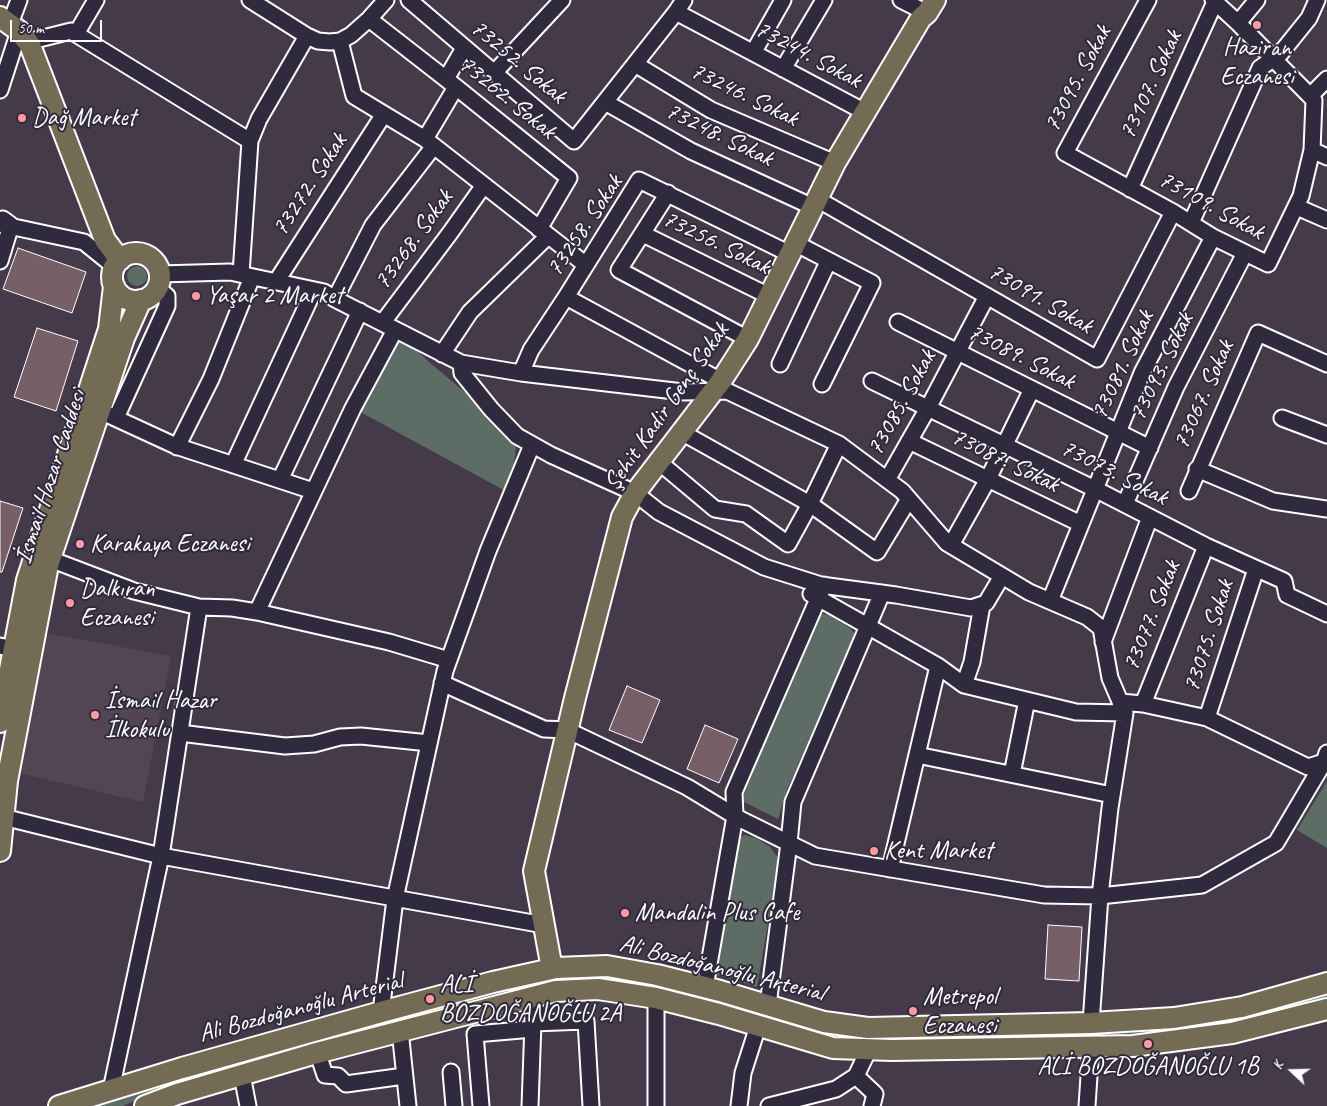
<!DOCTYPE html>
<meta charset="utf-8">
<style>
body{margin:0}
#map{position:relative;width:1327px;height:1106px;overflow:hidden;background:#443a4a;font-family:Caveat,sans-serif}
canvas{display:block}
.north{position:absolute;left:1267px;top:1046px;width:50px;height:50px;-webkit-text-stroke:4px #2f2a3d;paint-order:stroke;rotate:291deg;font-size:14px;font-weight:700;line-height:20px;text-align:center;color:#fff}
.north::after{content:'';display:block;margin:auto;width:18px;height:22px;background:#fff;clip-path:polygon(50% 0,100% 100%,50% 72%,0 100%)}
.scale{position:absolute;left:10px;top:20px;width:92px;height:22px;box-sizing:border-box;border:2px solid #fff;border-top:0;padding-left:6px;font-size:15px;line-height:18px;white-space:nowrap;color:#fff;-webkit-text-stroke:4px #2f2a3d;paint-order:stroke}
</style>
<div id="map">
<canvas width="1327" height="1106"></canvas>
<div class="north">K</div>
<div class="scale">50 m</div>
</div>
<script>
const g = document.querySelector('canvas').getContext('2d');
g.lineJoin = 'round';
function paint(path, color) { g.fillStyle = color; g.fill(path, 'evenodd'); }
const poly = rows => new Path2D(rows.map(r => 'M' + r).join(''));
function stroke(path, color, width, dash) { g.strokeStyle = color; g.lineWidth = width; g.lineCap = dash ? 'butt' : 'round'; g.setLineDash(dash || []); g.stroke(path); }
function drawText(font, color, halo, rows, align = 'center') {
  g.font = font + ' Caveat,sans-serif'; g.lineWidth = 4; g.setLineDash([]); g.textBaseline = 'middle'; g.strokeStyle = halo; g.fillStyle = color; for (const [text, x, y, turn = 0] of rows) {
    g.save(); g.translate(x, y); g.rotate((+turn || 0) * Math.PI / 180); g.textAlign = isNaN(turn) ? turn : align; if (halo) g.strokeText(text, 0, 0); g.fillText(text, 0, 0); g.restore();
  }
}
paint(poly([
 [46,633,171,656,143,802,19,773]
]), '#534553');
paint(poly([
 '127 276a10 10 0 1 1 20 0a10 10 0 1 1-20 0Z',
 [395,330,429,362,517,436,511,494,353,408],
 [818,613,829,615,850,628,855,634,787,790,778,819,738,799],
 [1327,781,1327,848,1297,830],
 [745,835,758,839,770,847,779,859,757,987,717,975,737,838],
 [564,973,596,976,666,986,718,999,819,1030,1065,1033,1133,1031,1204,1023,1254,1014,1327,994,1327,1000,1243,1022,1133,1036,858,1041,817,1034,564,981,527,987,247,1064,152,1093,123,1106,87,1106,209,1068]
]), '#5d6d65');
const building = poly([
 [18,248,86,272,72,313,3,289,18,248],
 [37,328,78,341,56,411,14,397,37,328],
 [0,501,23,508,2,572,0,572,0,501],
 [627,686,660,700,642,743,609,730,627,686],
 [705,725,738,739,719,783,687,769,705,725],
 [1048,925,1082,927,1079,981,1045,979,1048,925]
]);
paint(building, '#765f67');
stroke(building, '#fff', 1);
const minor = poly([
 [250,0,307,36],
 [409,0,574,141,676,12,684,0],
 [901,0,927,13],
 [1148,0,1065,153,1173,212,1213,237,1268,264,1301,196,1312,150,1314,100,1238,23,1213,0],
 [676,12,865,112],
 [369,19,446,79,569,178,539,229],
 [1238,23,1257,0],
 [10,24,19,0],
 [76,34,96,0],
 [340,41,354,96,425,139,586,265],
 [27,42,71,31,250,141],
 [753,53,783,0],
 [635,64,711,110,835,163],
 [783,69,824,0],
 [494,73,562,0],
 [446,79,464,48],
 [0,90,19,31],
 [1310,96,1327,79],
 [605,102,691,151,813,207],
 [425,139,456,87],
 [1312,150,1327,157],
 [1130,189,1215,2],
 [668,193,619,270,748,339],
 [817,199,1097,359,1173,212],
 [1297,207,1327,220],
 [1191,223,1260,68,1280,54,1309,18,1317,0],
 [0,224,84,242,115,267],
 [643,234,769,296],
 [795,243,872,283,822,384],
 [0,261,11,225,3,219],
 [159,274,230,272,324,292,335,299,461,363,521,373,683,392,727,391,839,444,902,491,947,543,1029,592,1087,617,1101,628,1110,678,1125,713,1110,808,1100,896,1091,1023],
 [241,274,250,141,259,119,307,36,318,41,330,42,340,41,351,35,369,19,386,0],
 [276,282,384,114],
 [335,299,373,225,434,146],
 [383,322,450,233,484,185],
 [898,322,1150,448],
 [442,354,470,312,548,236],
 [461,363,462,373,491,409,517,436,551,455,635,493,659,512,764,567,821,585,896,595,971,608,986,603,1002,576],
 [780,364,828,262],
 [521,373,531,350,566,297],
 [721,381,566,297,639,180,790,254],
 [872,381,1099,491,1206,546,1284,581,1287,595,1327,614],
 [100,411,176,446,313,491],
 [116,418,167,306,167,296,157,288],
 [1282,418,1327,435],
 [683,433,810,504,877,552,909,499],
 [909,441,1081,524],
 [177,447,211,379,252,277],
 [659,462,715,509,746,514,788,544,810,504,839,444],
 [233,465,314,290],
 [1197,469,1273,501,1327,509],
 [280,480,360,311],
 [887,480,928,408,987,296],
 [1189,491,1258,333,1327,364],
 [1125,504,1176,387,1245,253],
 [951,545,988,479,1032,389],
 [50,559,134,591,199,607,232,608,257,612,389,642,449,660],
 [811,594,938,666,964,685,972,662,982,605],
 [1050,601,1142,373,1213,237],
 [257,612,353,408,395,330],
 [1103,642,1150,517],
 [0,646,24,651],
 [442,683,544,729,567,730,687,787,740,819,815,856,1044,895,1100,896,1202,885,1276,843,1324,762,1327,753],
 [964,685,1076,712,1125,713],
 [1120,702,1143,704,1207,718,1308,767,1324,762,1327,763],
 [1143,704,1206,546],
 [1207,718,1256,569],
 [180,733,285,746,314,744,340,737,361,736,429,743],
 [917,755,1112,795],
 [1012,774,1027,700],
 [3,817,161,856,544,925],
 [890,869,938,666],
 [705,987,735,816,734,792,824,585],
 [768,1005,789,843,793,802,882,593],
 [381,1012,395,899,445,671,488,551,532,445],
 [533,1023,586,1021,591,1106],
 [400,1030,408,1106],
 [321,1063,325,1075,338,1076,346,1084,404,1076],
 [451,1072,454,1106],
 [242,1075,248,1106],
 [856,1076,875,1094,872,1106],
 [111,1090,161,856,199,607],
 [481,1106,475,1034,533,1029],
 [530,1106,533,1023,532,996],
 [656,1106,656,998],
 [739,1106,743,1073,758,1026],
 [769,1106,836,1089,856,1076,869,1049],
 [1087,1106,1091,1046]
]);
const major = poly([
 [0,17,19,31,30,45,105,240,120,260],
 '112 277a24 24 0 1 1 48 0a24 24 0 1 1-48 0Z',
 [0,722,27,580,109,329,114,286],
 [0,851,7,781,48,565,124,338,141,300],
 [552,969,534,871,575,698,622,517,635,493,721,381,748,339,835,163,921,18,927,13,935,0],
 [59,1106,182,1068,381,1012,493,982,556,968,607,966,657,975,720,991,824,1022,868,1028,1091,1023,1174,1018,1242,1007,1327,983],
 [145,1106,177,1094,313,1054,556,991,598,989,656,998,719,1014,833,1048,892,1050,1133,1046,1232,1033,1327,1009]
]);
stroke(minor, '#fff', 19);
stroke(major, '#fff', 24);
stroke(minor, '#2f2a3d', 15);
stroke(major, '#746b55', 20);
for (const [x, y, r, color] of [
 [1257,25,5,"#ff9aa2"],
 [22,118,5,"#ff9aa2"],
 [196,296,5,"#ff9aa2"],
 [80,544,5,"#ff9aa2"],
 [70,603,5,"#ff9aa2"],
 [95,715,5,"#ff9aa2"],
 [874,851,5,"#ff9aa2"],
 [625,913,5,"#ff9aa2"],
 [430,999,5,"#ff9aa2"],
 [913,1011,5,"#ff9aa2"],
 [1148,1044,5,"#ff9aa2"]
]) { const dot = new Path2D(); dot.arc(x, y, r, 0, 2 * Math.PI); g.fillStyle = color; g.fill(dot); stroke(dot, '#2f2a3d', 2); }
drawText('25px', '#fff', '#2f2a3d', [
 ["Haziran",1257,48,"center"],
 ["Eczanesi",1257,77,"center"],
 ["Dağ Market",32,118],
 ["Yaşar 2 Market",206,296],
 ["Karakaya Eczanesi",90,544],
 ["Dalkıran",80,589],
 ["Eczanesi",80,618],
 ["İsmail Hazar",105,701],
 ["İlkokulu",105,730],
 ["Kent Market",884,851],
 ["Mandalin Plus Cafe",635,913],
 ["ALİ",440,985],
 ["BOZDOĞANOĞLU 2A",440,1014],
 ["Metrepol",923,997],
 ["Eczanesi",923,1026],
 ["ALİ BOZDOĞANOĞLU 1B",1148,1067,"center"]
], 'left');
drawText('25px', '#fff', '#2f2a3d', [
 ["73244. Sokak",808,55,28],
 ["73252. Sokak",518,62,40],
 ["73095. Sokak",1078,79,-62],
 ["73107. Sokak",1151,85,-65],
 ["73246. Sokak",744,95,26],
 ["73262. Sokak",507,98,39],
 ["73248. Sokak",719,135,26],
 ["73272. Sokak",310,185,-57],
 ["73109. Sokak",1211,206,29],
 ["73258. Sokak",585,226,-56],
 ["73268. Sokak",414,240,-54],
 ["73256. Sokak",716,243,26],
 ["73091. Sokak",1040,299,30],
 ["73089. Sokak",1021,357,27],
 ["73081. Sokak",1123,365,-65],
 ["73093. Sokak",1162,367,-64],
 ["73067. Sokak",1204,395,-66],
 ["73085. Sokak",902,403,-61],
 ["Şehit Kadir Genç Sokak",667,407,-55],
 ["73087. Sokak",1005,461,26],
 ["73073. Sokak",1114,473,27],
 ["İsmail Hazar Caddesi",51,477,-72],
 ["73077. Sokak",1152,616,-68],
 ["73075. Sokak",1209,636,-72],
 ["Ali Bozdoğanoğlu Arterial",722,969,14],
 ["Ali Bozdoğanoğlu Arterial",301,1008,-15]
]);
</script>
